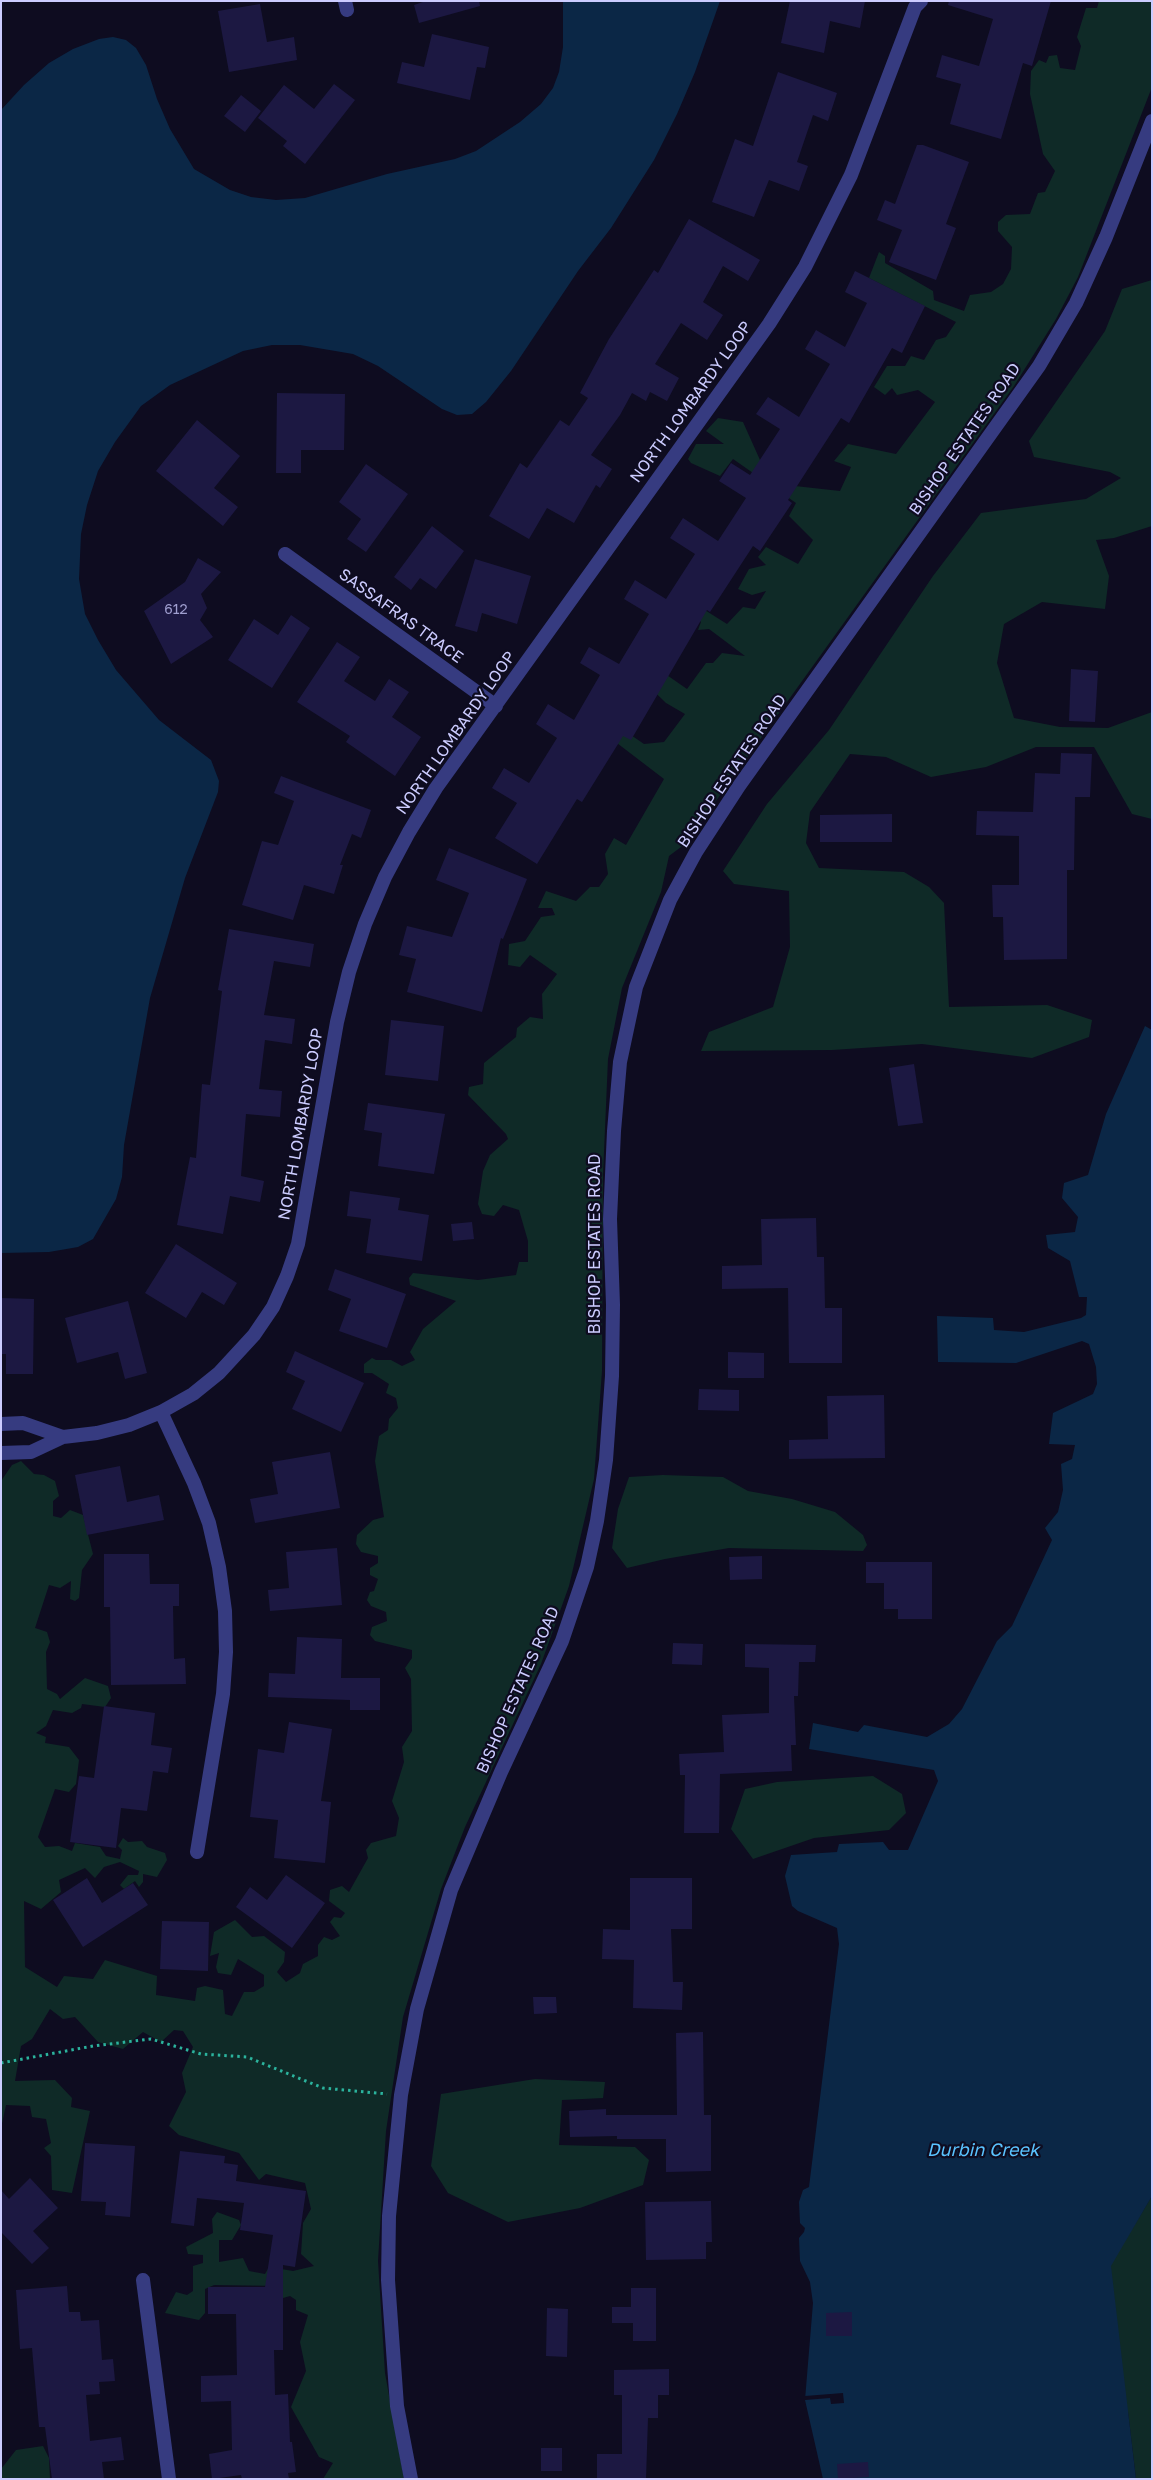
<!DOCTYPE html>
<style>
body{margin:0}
#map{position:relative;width:1153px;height:2480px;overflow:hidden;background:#0e0c20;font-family:"Golos Text",sans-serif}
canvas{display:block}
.frame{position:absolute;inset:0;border:2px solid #ccf;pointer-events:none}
</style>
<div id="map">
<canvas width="1153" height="2480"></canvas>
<div class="frame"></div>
</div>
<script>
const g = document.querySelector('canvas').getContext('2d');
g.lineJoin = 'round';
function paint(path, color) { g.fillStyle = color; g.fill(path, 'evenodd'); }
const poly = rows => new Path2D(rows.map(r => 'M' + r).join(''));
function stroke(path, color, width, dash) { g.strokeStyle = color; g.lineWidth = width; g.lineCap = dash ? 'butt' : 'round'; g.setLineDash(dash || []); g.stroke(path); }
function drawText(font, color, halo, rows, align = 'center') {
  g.font = font + ' "Golos Text",sans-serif'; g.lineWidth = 4.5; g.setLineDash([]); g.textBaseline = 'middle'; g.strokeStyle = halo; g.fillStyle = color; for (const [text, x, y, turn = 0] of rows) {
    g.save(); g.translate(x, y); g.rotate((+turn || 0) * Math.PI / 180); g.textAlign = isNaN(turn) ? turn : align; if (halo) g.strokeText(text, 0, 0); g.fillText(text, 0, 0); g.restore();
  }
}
paint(poly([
 [1099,1,1152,1,1152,87,1078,277,1056,319,1014,386,685,844,669,856,661,892,622,988,608,1059,603,1175,602,1371,594,1479,569,1586,541,1664,465,1827,441,1889,403,2017,386,2131,378,2261,385,2373,404,2479,323,2479,333,2463,319,2457,291,2407,306,2371,300,2342,308,2315,296,2310,296,2300,290,2296,283,2298,283,2286,214,2285,205,2289,205,2313,199,2320,165,2313,176,2292,187,2295,193,2291,193,2266,203,2263,203,2255,188,2254,186,2247,213,2233,212,2219,217,2212,239,2220,241,2225,232,2240,219,2240,219,2262,243,2258,249,2271,265,2274,269,2267,293,2271,314,2266,301,2254,303,2223,311,2209,305,2183,266,2174,259,2180,239,2153,179,2135,169,2126,186,2092,182,2073,193,2047,183,2031,174,2030,161,2042,143,2032,123,2049,98,2042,75,2017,63,2019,50,2009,32,2039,21,2046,15,2081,55,2080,72,2098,71,2107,90,2111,72,2193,52,2190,51,2156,44,2148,51,2143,46,2119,32,2117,30,2106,6,2105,1,2128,1,1481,12,1465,21,1461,34,1474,44,1475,55,1481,59,1496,53,1501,53,1516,61,1518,70,1510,83,1515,93,1554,82,1570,79,1598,75,1601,70,1599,71,1581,60,1588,49,1585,35,1628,47,1632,50,1642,46,1652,47,1689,57,1694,60,1699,85,1678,108,1686,111,1698,105,1707,82,1704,81,1708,72,1713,53,1710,46,1726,36,1733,46,1737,45,1743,69,1747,79,1760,76,1784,69,1792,55,1789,38,1837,45,1847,59,1846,72,1851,75,1843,100,1847,106,1856,120,1859,122,1850,118,1846,123,1838,128,1842,142,1841,147,1847,165,1853,167,1860,157,1877,143,1874,143,1882,139,1887,135,1881,124,1889,120,1885,128,1875,138,1875,139,1871,120,1862,104,1867,95,1878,85,1868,59,1880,61,1892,41,1909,24,1901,25,1967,57,1987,64,1976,93,1979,105,1960,157,1976,156,1995,195,2001,197,1988,205,1986,223,1990,225,2014,232,2016,244,1992,254,1992,264,1986,264,1975,238,1959,231,1975,218,1973,216,1967,219,1953,210,1956,214,1932,235,1920,252,1937,264,1936,285,1952,284,1962,277,1972,286,1982,300,1973,303,1964,318,1956,318,1945,324,1937,332,1940,340,1936,330,1922,334,1917,341,1918,345,1913,329,1901,330,1890,342,1886,349,1892,368,1858,366,1850,371,1843,396,1836,399,1818,392,1801,404,1762,402,1747,412,1731,411,1679,405,1668,412,1658,412,1650,375,1641,370,1635,372,1627,387,1621,386,1612,371,1606,367,1600,370,1592,374,1591,378,1579,370,1575,370,1568,378,1563,378,1556,361,1552,356,1544,357,1535,373,1520,384,1517,375,1461,379,1436,388,1430,389,1419,398,1408,396,1398,386,1393,389,1384,372,1373,364,1373,364,1364,372,1358,376,1360,391,1360,402,1366,415,1360,410,1352,423,1329,456,1301,410,1285,409,1278,413,1273,478,1280,516,1275,519,1262,528,1262,528,1241,519,1210,503,1205,494,1216,482,1214,478,1204,483,1171,490,1155,508,1139,506,1134,468,1095,469,1087,483,1084,484,1063,516,1037,517,1028,530,1017,543,1019,542,994,557,974,530,955,520,967,508,965,509,944,525,941,541,917,555,915,552,908,538,908,546,891,576,901,590,887,599,887,608,874,605,854,614,838,626,845,664,779,613,740,628,733,644,744,664,742,685,714,666,703,631,669,651,664,687,689,706,663,713,663,722,653,745,656,709,629,698,630,701,622,694,614,700,607,727,624,743,607,755,609,766,591,752,595,738,589,749,569,766,565,758,557,766,547,798,564,813,540,789,516,796,503,733,459,720,476,691,463,688,459,696,444,724,444,706,431,718,418,743,422,760,460,795,486,840,491,851,467,834,461,848,444,896,454,935,402,918,390,897,395,892,388,885,395,874,387,887,366,905,366,911,356,924,360,936,340,946,337,956,322,869,278,879,252,885,256,885,263,933,291,934,300,964,311,970,295,991,292,1003,284,1011,269,1012,247,998,231,998,222,1006,215,1030,214,1038,193,1045,192,1055,171,1043,154,1030,94,1031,71,1039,60,1046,63,1049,56,1057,55,1060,68,1075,70,1081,46,1077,37,1086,8,1097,8],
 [1152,280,1152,526,1114,538,1096,540,1109,576,1105,609,1042,602,1004,624,997,663,1014,718,1060,727,1108,728,1152,712,1152,819,1132,814,1094,747,1036,747,986,767,931,777,886,757,850,754,810,812,806,843,819,868,904,872,929,887,944,903,949,1007,1047,1005,1092,1020,1089,1037,1032,1058,922,1044,832,1050,701,1051,709,1032,773,1007,790,947,789,891,734,884,723,871,767,804,829,730,933,576,981,513,1086,499,1121,478,1110,472,1034,457,1029,441,1105,331,1122,289],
 [663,1475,723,1477,748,1491,792,1499,835,1512,863,1535,867,1545,863,1551,729,1548,665,1559,627,1568,612,1548,618,1509,629,1477],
 [873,1776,902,1794,906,1813,889,1830,814,1838,753,1859,731,1829,745,1789,777,1782],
 [535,2079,605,2082,603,2098,562,2100,559,2145,635,2147,649,2160,643,2185,580,2208,508,2222,448,2193,431,2166,441,2094],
 [1152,2196,1152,2479,1136,2479,1128,2412,1077,2320],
 [43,2446,49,2458,50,2479,1,2479,1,2469,16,2450]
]), '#0f2a27');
paint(poly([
 [563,1,720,1,695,72,677,114,654,160,611,228,578,271,511,371,486,402,472,414,457,415,442,409,378,366,353,354,300,345,272,345,243,351,170,385,141,406,115,442,98,471,87,505,81,534,79,579,85,614,98,640,116,670,159,720,211,760,219,781,218,792,185,878,150,998,124,1145,122,1177,116,1199,93,1239,78,1247,49,1252,1,1253,1,110,24,85,49,63,73,49,99,39,113,37,126,40,136,48,146,65,157,99,170,129,194,169,230,190,251,197,276,200,305,198,387,174,455,159,476,151,520,122,541,104,553,88,559,72,563,47],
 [1145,1026,1152,1030,1152,2196,1111,2266,1136,2479,823,2479,805,2400,813,2303,810,2282,800,2261,799,2238,804,2232,805,2228,800,2223,799,2202,803,2190,809,2187,839,1944,837,1928,798,1911,792,1906,785,1876,791,1855,837,1852,839,1844,883,1842,889,1850,908,1850,938,1781,934,1770,809,1749,813,1723,858,1732,864,1725,927,1737,949,1724,962,1709,997,1641,1012,1626,1052,1540,1045,1528,1058,1512,1063,1490,1061,1464,1072,1459,1075,1445,1049,1444,1053,1413,1093,1394,1097,1384,1096,1367,1089,1344,1082,1341,1016,1363,938,1362,937,1316,993,1318,994,1330,1024,1332,1081,1318,1086,1315,1087,1297,1079,1297,1070,1261,1048,1248,1046,1235,1075,1232,1078,1217,1062,1198,1064,1183,1088,1175,1106,1114]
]), '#0b2746');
paint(poly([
 [843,2393,844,2403,831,2404,830,2398,805,2400,805,2396]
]), '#0e0c20');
paint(poly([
 [426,1,479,1,480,6,419,23,414,5],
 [790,1,865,1,860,28,830,21,824,53,781,43],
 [949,1,1051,1,1032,66,1023,63,1001,139,950,124,961,84,936,77,942,55,979,66,993,19,948,5],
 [260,4,267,42,294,37,297,60,229,72,218,11],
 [432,34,489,47,485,68,477,67,470,100,397,83,402,62,424,67],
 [778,72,837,93,828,121,813,115,797,162,808,166,799,191,769,180,754,217,712,202,735,139,753,146],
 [334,84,355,100,305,164,283,146,287,141,258,118,284,85,314,109],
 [241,95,261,111,245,132,224,116],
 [917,145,923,145,969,162,946,224,956,228,936,280,889,262,902,230,877,220,885,200,895,204],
 [689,219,760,260,748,281,723,266,703,302,723,315,707,340,681,323,655,364,679,378,667,401,650,392,646,401,632,393,620,415,591,455,612,469,600,488,596,485,574,523,547,508,529,539,489,516,520,463,527,468,560,420,569,426,588,398,580,393,609,339,654,270,658,273],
 [855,271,925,306,902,353,892,348,849,423,841,418,788,500,792,503,760,551,753,546,710,612,707,610,631,740,623,736,582,802,577,799,537,864,495,838,517,803,492,788,504,768,529,783,557,738,536,724,548,704,574,720,600,675,580,663,589,647,619,664,649,614,624,599,635,580,666,599,695,554,670,538,683,518,718,541,746,498,719,481,731,463,750,475,780,429,756,414,768,397,799,417,830,364,805,349,816,330,845,347,867,303,845,292],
 [277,393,345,394,344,450,301,450,301,473,276,473],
 [197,420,240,456,214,488,238,507,223,526,156,471],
 [366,464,408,494,366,552,347,539,361,519,339,502],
 [432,526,464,551,436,589,420,578,411,590,394,577],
 [198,558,221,572,201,594,207,608,200,620,213,637,171,664,144,611,185,582],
 [475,559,531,576,517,624,482,613,477,632,455,626],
 [291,615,310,628,272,688,228,660,254,619,278,635],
 [337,642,360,657,344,681,375,701,389,679,409,692,392,717,421,737,395,776,346,742,350,736,297,702],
 [1071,669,1098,671,1095,722,1069,721],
 [1061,753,1092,754,1090,797,1075,797,1074,870,1067,870,1067,959,1004,960,1003,917,993,917,992,885,1019,885,1019,836,976,835,977,811,1033,812,1035,773,1060,774],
 [281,776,371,810,361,838,352,834,340,865,343,865,334,894,304,885,293,920,242,905,262,841,278,845,294,801,274,793],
 [892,814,892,842,820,842,820,815],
 [449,848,527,879,503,939,501,938,482,1012,407,992,416,959,399,955,407,926,452,937,469,893,436,880],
 [229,929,314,944,310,967,274,961,264,1015,295,1019,292,1044,265,1040,259,1089,282,1091,280,1117,246,1114,241,1176,264,1181,260,1202,230,1196,223,1234,177,1225,190,1157,196,1158,202,1084,210,1085,222,991,218,990],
 [391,1020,444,1026,438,1081,385,1075],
 [914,1064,923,1123,898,1126,889,1068],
 [368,1103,445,1114,434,1174,378,1166,382,1133,364,1130],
 [350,1191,400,1198,398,1210,429,1215,422,1261,366,1253,371,1219,347,1216],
 [816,1218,817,1257,824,1257,825,1308,842,1308,842,1363,789,1363,788,1288,722,1289,722,1266,762,1265,761,1219],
 [472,1222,474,1239,453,1241,451,1224],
 [176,1244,237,1283,224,1305,202,1292,186,1318,145,1293],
 [335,1269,406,1294,387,1348,339,1331,351,1299,328,1290],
 [1,1298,34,1299,33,1374,6,1374,6,1354,1,1354],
 [128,1301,147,1373,125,1379,118,1352,77,1363,65,1318],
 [295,1351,364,1383,341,1432,292,1409,305,1381,286,1372],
 [728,1352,764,1353,764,1378,728,1378],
 [699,1389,739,1390,739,1411,698,1410],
 [884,1395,885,1458,789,1459,789,1440,828,1439,827,1396],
 [330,1452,340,1508,255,1523,250,1499,278,1494,272,1462],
 [120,1466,127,1502,159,1495,164,1520,87,1535,75,1475],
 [337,1548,342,1605,270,1611,268,1590,289,1588,286,1552],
 [104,1554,149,1554,150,1584,179,1584,179,1606,173,1606,174,1659,185,1658,186,1684,111,1685,110,1607,104,1607],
 [762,1556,762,1579,730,1580,729,1557],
 [866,1562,932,1562,932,1619,898,1619,898,1609,884,1609,884,1583,866,1583],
 [297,1637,342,1639,341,1678,380,1678,380,1710,350,1710,350,1700,268,1697,269,1673,295,1674],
 [673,1643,703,1644,702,1665,672,1664],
 [745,1644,816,1645,815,1662,799,1662,798,1696,794,1696,796,1745,791,1745,792,1771,720,1774,719,1833,684,1833,685,1775,680,1775,679,1754,724,1752,722,1715,769,1713,769,1668,745,1667],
 [104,1706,155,1713,151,1745,172,1748,168,1773,153,1771,147,1811,121,1808,116,1848,70,1842,79,1776,94,1778],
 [289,1722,332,1729,321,1801,331,1802,325,1863,274,1858,278,1820,250,1817,258,1749,284,1753],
 [286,1875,325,1903,292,1948,236,1907,250,1887,267,1900],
 [87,1878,102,1903,133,1883,148,1905,83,1947,53,1900],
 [630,1878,692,1878,692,1929,671,1929,673,1982,683,1982,682,2010,633,2008,634,1960,602,1959,603,1929,630,1930],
 [162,1921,209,1922,208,1971,160,1969],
 [533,1997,556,1997,557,2013,534,2014],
 [703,2032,704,2115,711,2115,711,2171,666,2172,666,2139,617,2139,617,2136,570,2137,569,2111,606,2109,606,2115,677,2115,676,2033],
 [85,2143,135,2146,130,2217,105,2215,106,2202,81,2201],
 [180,2151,225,2156,224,2163,238,2165,236,2181,306,2191,295,2267,283,2265,283,2350,274,2350,275,2395,288,2394,290,2442,292,2442,296,2472,288,2473,289,2479,242,2479,241,2475,212,2479,209,2454,232,2450,231,2401,201,2402,201,2376,237,2375,236,2314,208,2314,208,2287,265,2287,273,2235,240,2230,244,2203,197,2198,194,2226,171,2223],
 [30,2178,58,2208,33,2231,49,2248,32,2264,1,2232,1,2190,9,2199],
 [711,2201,712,2242,706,2242,706,2259,646,2260,645,2202],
 [67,2286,69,2312,80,2312,81,2321,99,2320,102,2360,113,2359,115,2381,99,2382,100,2394,86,2395,90,2441,121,2437,124,2460,102,2462,104,2479,52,2479,45,2427,39,2427,32,2348,20,2349,16,2290],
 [631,2288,656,2288,656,2341,633,2341,633,2323,612,2323,612,2307,631,2307],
 [547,2308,568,2309,567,2357,546,2356],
 [852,2312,852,2336,826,2336,826,2313],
 [669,2369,669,2395,658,2395,658,2418,648,2418,646,2479,597,2479,597,2454,622,2454,622,2395,614,2395,614,2370],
 [541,2448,562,2448,562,2471,541,2471],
 [868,2462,869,2477,838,2479,837,2464]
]), '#1c1842');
stroke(poly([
 [1,2063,93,2046,151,2039,201,2054,247,2057,323,2088,387,2094]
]), '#2bb39d', 3, [2.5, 4]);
stroke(poly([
 [345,1,347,10],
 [285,554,496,706],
 [161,1412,194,1483,209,1523,219,1567,225,1611,226,1652,223,1694,197,1852],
 [1,1424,23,1423,63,1437],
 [1,1453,31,1452,63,1437,97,1433,129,1425,161,1412,193,1394,219,1373,254,1335,273,1307,287,1276,298,1244,337,1022,349,972,365,924,385,877,409,832,436,788,769,324,805,267,851,175,915,7,921,1],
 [143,2280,169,2479]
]), '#363b80', 14);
stroke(poly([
 [411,2479,397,2406,388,2280,389,2216,401,2095,417,2009,451,1890,501,1772,562,1641,587,1567,597,1521,606,1460,612,1376,613,1305,610,1219,614,1131,620,1062,636,987,670,900,696,852,739,786,1039,366,1076,303,1106,237,1152,121]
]), '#363b80', 14);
drawText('14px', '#a09fd0', null, [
 ["612",176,610]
]);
drawText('16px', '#ccf', '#0e0c20', [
 ["NORTH LOMBARDY LOOP",691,402,-54],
 ["BISHOP ESTATES ROAD",965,439,-55],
 ["SASSAFRAS TRACE",401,616,36],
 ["NORTH LOMBARDY LOOP",456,733,-55],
 ["BISHOP ESTATES ROAD",732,771,-56],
 ["NORTH LOMBARDY LOOP",301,1124,-80],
 ["BISHOP ESTATES ROAD",595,1244,-90],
 ["BISHOP ESTATES ROAD",518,1690,-66]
]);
drawText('italic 18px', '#5ac3ff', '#0e0c20', [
 ["Durbin Creek",983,2150]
]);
</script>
